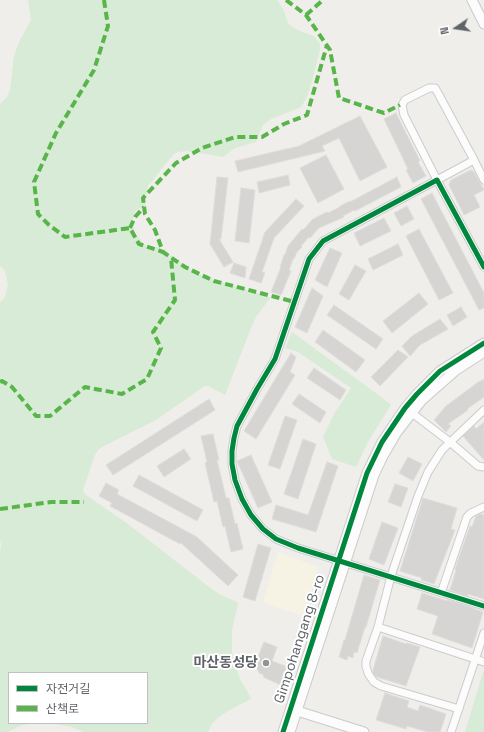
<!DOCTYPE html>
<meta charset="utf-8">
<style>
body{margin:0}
#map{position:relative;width:484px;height:732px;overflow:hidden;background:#efeeea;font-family:"Space Grotesk","Noto Sans KR",sans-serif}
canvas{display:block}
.legend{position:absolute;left:8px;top:672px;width:140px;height:52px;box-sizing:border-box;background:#fff;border:1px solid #bfc1c3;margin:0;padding:5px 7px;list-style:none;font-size:12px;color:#5f6368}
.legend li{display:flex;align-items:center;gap:8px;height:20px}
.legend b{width:20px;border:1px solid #bfc1c3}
.north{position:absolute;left:436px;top:8px;width:40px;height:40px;-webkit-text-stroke:3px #fff;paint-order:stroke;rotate:257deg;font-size:11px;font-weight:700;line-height:16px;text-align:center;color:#5f6368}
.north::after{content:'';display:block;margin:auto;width:14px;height:18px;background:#5f6368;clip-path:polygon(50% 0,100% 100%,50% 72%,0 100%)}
</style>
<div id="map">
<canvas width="484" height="732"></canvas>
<ul class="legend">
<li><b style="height:5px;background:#00873e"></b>자전거길</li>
<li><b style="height:5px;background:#58b549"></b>산책로</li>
</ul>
<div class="north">N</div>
</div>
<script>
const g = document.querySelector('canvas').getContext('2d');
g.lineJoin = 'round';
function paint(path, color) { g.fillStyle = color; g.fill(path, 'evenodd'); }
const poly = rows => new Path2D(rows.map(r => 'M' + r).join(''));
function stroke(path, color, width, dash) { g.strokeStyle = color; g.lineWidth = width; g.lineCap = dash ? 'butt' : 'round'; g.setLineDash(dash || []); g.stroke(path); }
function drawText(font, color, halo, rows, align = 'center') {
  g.font = font + ' "Space Grotesk","Noto Sans KR",sans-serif'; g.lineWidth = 4; g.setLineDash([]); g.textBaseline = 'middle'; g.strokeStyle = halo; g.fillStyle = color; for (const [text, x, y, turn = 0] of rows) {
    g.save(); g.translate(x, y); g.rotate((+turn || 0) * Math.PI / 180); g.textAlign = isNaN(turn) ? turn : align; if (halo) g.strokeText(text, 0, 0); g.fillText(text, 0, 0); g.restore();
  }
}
paint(poly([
 [278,552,318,567,304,616,263,603]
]), '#f7f3e4');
paint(poly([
 [28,0,277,0,284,11,288,23,291,26,300,31,314,36,320,44,320,50,312,81,307,97,301,107,271,119,263,125,256,142,235,148,223,157,188,151,178,152,174,154,148,186,145,202,146,207,138,209,135,212,132,222,135,233,143,243,147,247,156,247,160,248,193,271,208,278,261,294,270,298,256,317,251,328,225,395,208,386,205,386,156,420,104,446,98,450,95,455,84,487,83,491,86,495,128,524,213,590,221,595,237,602,238,604,232,630,232,653,236,668,240,679,251,698,249,700,228,711,219,717,212,724,208,732,84,732,72,727,50,723,147,723,147,673,9,673,9,723,33,723,20,726,7,732,0,732,0,553,1,545,0,539,0,302,5,297,8,285,5,271,0,266,0,104,6,98,10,90,14,56,19,42,31,20],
 [292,332,380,396,391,405,369,440,356,467,332,459,323,437,334,414,351,388,298,352,285,348],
 [484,671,484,732,465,732,483,672]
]), '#d8ebd6');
const building = poly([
 [396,113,420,161,418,162,426,176,413,183,406,170,408,169,384,119,396,113],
 [360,116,387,167,360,181,339,138,322,146,325,151,238,172,235,161,299,146,360,116],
 [326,155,344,189,318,203,300,168,326,155],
 [471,170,474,172,484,190,474,195,480,207,464,215,449,185,451,180,471,170],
 [288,175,290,185,259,193,257,182,288,175],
 [217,177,228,178,221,239,219,239,233,262,224,267,210,244,217,177],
 [397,177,401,187,355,211,354,210,343,216,344,217,319,228,310,238,309,237,301,246,302,247,297,252,294,259,293,259,289,270,291,271,281,295,271,292,281,267,280,267,284,255,285,255,288,246,302,229,303,230,313,219,327,212,328,213,340,207,340,206,350,201,350,202,397,177],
 [241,188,255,190,249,243,235,241,241,188],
 [432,193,484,293,484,308,479,310,421,199,432,193],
 [296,199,304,206,274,238,262,272,265,273,261,283,249,279,265,232,296,199],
 [407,206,414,219,401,226,394,213,407,206],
 [384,218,391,231,360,246,354,233,384,218],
 [419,229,453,293,439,300,406,236,419,229],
 [398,244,403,255,373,270,368,259,398,244],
 [330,248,342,253,327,287,315,280,330,248],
 [234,263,246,267,245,278,230,273,234,263],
 [355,265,366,271,349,300,339,294,355,265],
 [312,288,323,296,307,333,295,327,312,288],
 [419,293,428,304,392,333,383,321,419,293],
 [334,305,383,339,376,349,327,315,334,305],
 [461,307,467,317,453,326,447,315,461,307],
 [440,319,448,329,420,345,410,356,402,346,412,336,440,319],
 [323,330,365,360,356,372,315,342,323,330],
 [398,350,408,357,380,386,371,377,398,350],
 [291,353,296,357,290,372,295,375,256,439,244,431,291,353],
 [314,368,346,390,340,400,307,378,314,368],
 [484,379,484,397,467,409,468,410,448,424,451,426,446,432,434,420,446,406,477,383,484,379],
 [299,394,326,412,320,423,292,404,299,394],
 [209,399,215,410,113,475,106,465,209,399],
 [285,416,297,420,280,469,268,465,285,416],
 [484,422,484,460,463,436,474,426,476,429,484,422],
 [213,434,219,460,217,460,226,498,229,498,235,524,237,523,243,549,231,552,225,526,223,527,217,501,214,502,205,463,207,462,201,436,213,434],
 [303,439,316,444,298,499,284,494,303,439],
 [184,449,191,459,164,477,157,466,184,449],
 [251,455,272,502,258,508,237,461,251,455],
 [408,457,422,464,413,481,399,473,408,457],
 [327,462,338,466,316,532,272,519,276,505,308,515,327,462],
 [139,475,203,510,197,521,133,486,139,475],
 [106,483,119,490,117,494,197,537,238,575,228,586,181,543,180,544,110,506,112,503,99,496,106,483],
 [395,484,408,488,401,507,388,502,395,484],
 [423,498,457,508,451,529,455,530,434,584,421,580,422,578,400,571,423,498],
 [480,514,484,515,484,599,468,594,468,596,450,590,456,570,455,569,470,526,472,527,476,516,480,514],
 [382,522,398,528,384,565,369,559,382,522],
 [258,544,271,548,255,601,243,597,258,544],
 [364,575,380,580,366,627,365,627,357,653,354,652,353,658,348,656,347,660,339,657,344,640,345,640,364,575],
 [422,593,447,601,447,600,465,605,483,612,472,648,432,634,438,616,417,609,422,593],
 [383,636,406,644,407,643,420,647,406,686,377,677,373,673,373,670,383,636],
 [264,642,277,647,272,661,288,667,281,685,263,677,264,675,259,673,255,664,264,642],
 [385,693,409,701,407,707,418,711,420,705,446,714,440,732,428,732,407,726,406,729,376,720,385,693]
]);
paint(building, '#d6d5d3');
stroke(building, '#deddd9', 1);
const street = poly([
 [474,160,437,180,404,115,402,105,405,100,429,88,435,88,439,95,474,160,484,180],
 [484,267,437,180,323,241,309,259,275,359,257,389,237,426,234,438,232,451,232,464,235,480,242,499,251,515,263,529,276,539,298,548,484,606],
 [408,410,450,442,478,466,484,467],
 [441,593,467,517,471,513,484,507],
 [378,627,484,662],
 [459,709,381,686,374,682,369,675,366,667,366,661,378,627,391,576,418,496,428,472,442,450,484,410],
 [451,732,484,633]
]);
const secondary = poly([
 [472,0,484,24],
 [291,709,364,732],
 [283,732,367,473,382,442,405,408,417,394,440,371,484,343],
 [290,732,374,475,383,456,397,432,422,400,455,371,484,352]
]);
stroke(street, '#cbcccc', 9);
stroke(secondary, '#cacacb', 11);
stroke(street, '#fdfcfc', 7);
stroke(secondary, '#fdfcfc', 9);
stroke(poly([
 [104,0,108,26,94,70,56,133,34,182,38,214,49,225,65,237,130,228,139,244,163,252],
 [286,0,306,15,330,50,339,98,384,113,400,105],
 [306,15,323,0],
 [130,228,135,217,144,207],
 [291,301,214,281,185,267,163,252,155,230,145,214,143,198,176,163,202,148,235,137,262,137,284,124,307,115,327,45],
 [0,382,2,381,12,387,36,416,50,416,85,387,122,394,147,379,161,348,153,332,175,300,171,258],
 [0,509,51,502,84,502]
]), '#58b549', 4, [8, 4]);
stroke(poly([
 [484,267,437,180,323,241,309,259,275,359,257,389,237,426,234,438,232,451,232,464,235,480,242,499,251,515,263,529,276,539,298,548,484,606],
 [283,732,367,473,382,442,405,408,417,394,440,371,484,343]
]), '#00873e', 5);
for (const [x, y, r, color] of [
 [266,663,4,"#919496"]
]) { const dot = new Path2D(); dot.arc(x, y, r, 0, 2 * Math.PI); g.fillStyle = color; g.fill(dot); stroke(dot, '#fff', 1.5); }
drawText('14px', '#5f6368', '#fff', [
 ["Gimpohangang 8-ro",300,639,-72]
]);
drawText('bold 14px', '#5f6368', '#fff', [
 ["마산동성당",258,663]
], 'right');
</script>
